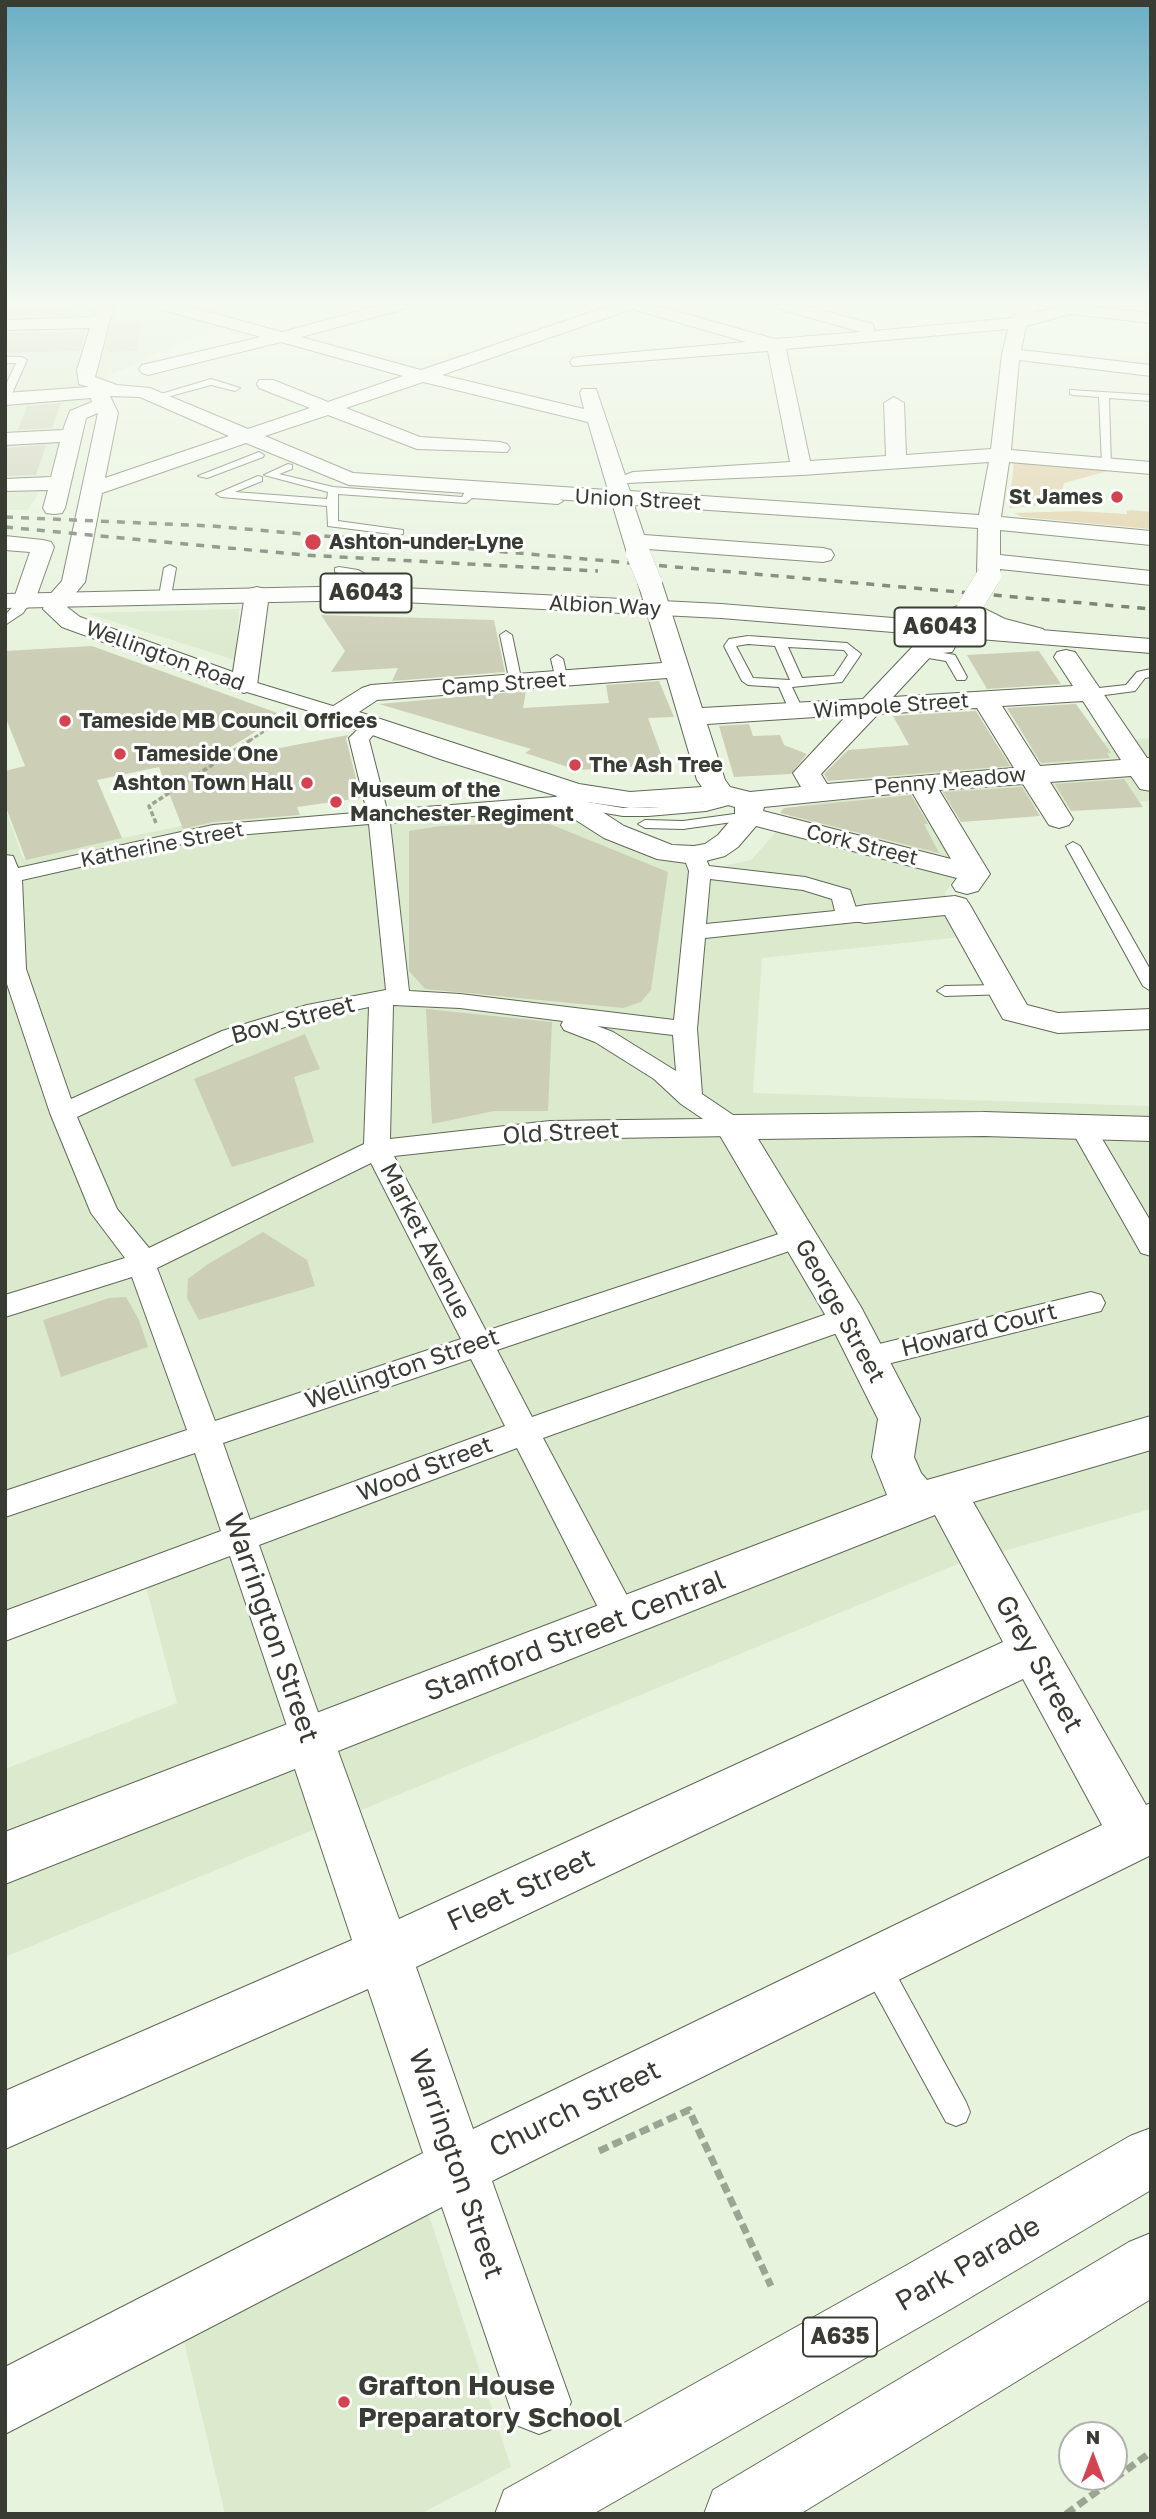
<!DOCTYPE html>
<style>
body{margin:0}
#map{position:relative;width:1156px;height:2519px;overflow:hidden;background:#e8f3dd;font-family:"Golos Text",sans-serif}
canvas{display:block}
.frame{position:absolute;inset:0;border:7px solid #383c33;pointer-events:none}
.north{position:absolute;left:1058px;top:2421px;width:70px;height:70px;box-sizing:border-box;background:#fff;border:2px solid #afb1ad;border-radius:50%;rotate:0deg;font-size:19px;font-weight:700;line-height:28px;text-align:center;color:#383c33}
.north::after{content:'';display:block;margin:auto;width:24px;height:32px;background:#d34350;clip-path:polygon(50% 0,100% 100%,50% 72%,0 100%)}
</style>
<div id="map">
<canvas width="1156" height="2519"></canvas>
<div class="frame"></div>
<div class="north">N</div>
</div>
<script>
const g = document.querySelector('canvas').getContext('2d');
g.lineJoin = 'round';
function paint(path, color) { g.fillStyle = color; g.fill(path, 'evenodd'); }
const poly = rows => new Path2D(rows.map(r => 'M' + r).join(''));
function stroke(path, color, width, dash) { g.strokeStyle = color; g.lineWidth = width; g.lineCap = dash ? 'butt' : 'round'; g.setLineDash(dash || []); g.stroke(path); }
function drawText(font, color, halo, rows, align = 'center') {
  g.font = font + ' "Golos Text",sans-serif'; g.lineWidth = 6; g.setLineDash([]); g.textBaseline = 'middle'; g.strokeStyle = halo; g.fillStyle = color; for (const [text, x, y, turn = 0] of rows) {
    g.save(); g.translate(x, y); g.rotate((+turn || 0) * Math.PI / 180); g.textAlign = isNaN(turn) ? turn : align; if (halo) g.strokeText(text, 0, 0); g.fillText(text, 0, 0); g.restore();
  }
}
paint(poly([
 [5,305,248,305,237,318,108,376,100,394,28,510,5,510],
 [239,609,235,660,86,613],
 [1151,738,1151,801,951,813,973,850,945,893,961,937,762,958,753,1093,1151,1106,1151,1509,958,1564,5,1957,5,1769,177,1703,139,1561,5,1611,5,808,23,858,196,823,376,811,566,811,667,853,700,871,751,860,800,805,861,798,852,762],
 [429,2215,511,2467,420,2514,225,2514,183,2337]
]), '#dbeacd');
paint(poly([
 [1014,462,1108,471,1064,483,1059,504,1009,508],
 [1131,510,1151,512,1151,529,1022,517,1014,513,1077,511,1127,514,1127,511]
]), '#dfcba0');
paint(poly([
 [71,306,68,315,5,317,5,309],
 [142,322,136,351,108,352,109,350,105,350,112,323],
 [86,331,80,351,5,353,5,333],
 [61,403,52,428,18,430,27,406],
 [46,445,36,475,5,476,5,448],
 [321,615,494,620,505,672,392,681,398,668,331,672,345,651],
 [92,646,283,715,206,762,348,735,346,739,361,798,297,807,300,815,213,822,183,829,159,767,97,780,122,838,26,860,5,805,5,771,25,766,5,716,5,651],
 [1039,651,1061,684,987,689,967,655],
 [659,681,674,717,648,718,665,765,577,770,525,753,531,749,379,704,526,691,523,708,609,703,606,685],
 [1076,704,1111,753,1107,753,1110,758,1041,763,1007,708],
 [976,711,1010,766,828,781,824,774,848,750,909,745,893,716],
 [749,724,753,736,780,735,784,745,807,754,791,774,734,777,719,726],
 [1124,779,1143,807,1071,811,1055,784],
 [1022,787,1040,816,961,822,943,792],
 [911,795,928,824,924,824,939,853,780,813,784,808],
 [545,822,668,872,651,990,641,1002,623,1008,425,989,409,971,409,831,440,826],
 [426,1009,552,1022,548,1111,494,1111,432,1124],
 [305,1034,320,1069,294,1077,314,1142,232,1167,194,1079],
 [263,1232,307,1260,315,1286,199,1320,187,1298,188,1279,208,1264],
 [126,1297,139,1320,148,1347,61,1377,43,1320,109,1298]
]), '#cdceb6');
const service = poly([
 [5,357,22,357,27,360,10,398,5,401,5,387,16,363,5,363,5,357],
 [211,379,240,388,235,391,211,385,156,400,151,397,211,379],
 [1070,390,1151,395,1151,401,1109,398,1111,466,1102,464,1099,397,1073,395,1070,394,1070,390],
 [259,452,264,455,263,457,207,478,198,476,259,452],
 [288,464,292,465,292,469,279,474,333,487,462,497,468,486,472,485,477,488,475,492,558,498,563,501,558,504,472,498,466,503,338,494,338,521,403,530,403,534,399,535,328,526,327,506,221,497,216,494,258,476,262,477,262,481,235,492,327,499,328,492,264,475,288,464],
 [170,565,176,568,171,596,165,600,159,596,164,568,170,565],
 [339,567,358,570,369,576,367,595,357,593,359,579,335,572,335,568,339,567],
 [21,598,31,601,23,613,5,625,5,615,21,598],
 [506,631,512,635,522,683,516,687,510,683,500,635,506,631],
 [748,636,847,643,861,654,842,682,792,687,804,712,797,716,790,712,779,687,748,685,742,681,724,646,729,639,748,636],
 [748,644,775,646,790,680,753,678,736,646,748,644],
 [788,647,844,650,848,655,834,676,802,678,788,647],
 [921,649,955,655,967,677,965,680,957,680,946,661,917,656,915,653,921,649],
 [557,655,563,659,568,680,566,683,562,684,556,680,551,659,557,655],
 [1151,669,1151,677,1145,678,1135,691,1090,697,1084,693,1090,689,1126,685,1137,672,1151,669],
 [735,795,742,799,740,802,706,811,648,816,623,816,570,807,563,803,570,799,623,808,648,808,705,803,735,795],
 [749,812,756,816,754,819,683,829,645,828,638,824,645,820,683,821,749,812],
 [1073,842,1080,846,1151,971,1151,991,1143,986,1066,846,1073,842],
 [1002,985,1010,990,1008,994,945,996,937,991,945,986,1002,985],
 [875,1950,885,1954,966,2102,970,2112,966,2122,956,2126,946,2122,865,1974,861,1964,865,1954,875,1950]
]);
const pedestrian = poly([
 [244,679,346,710,349,714,339,720,237,689,235,685,237,681,244,679],
 [363,729,373,735,369,740,387,810,567,796,574,798,577,802,574,806,567,808,390,823,409,991,460,994,674,1020,689,871,683,855,686,850,694,849,702,850,709,866,805,877,850,890,856,908,873,909,876,914,873,919,865,921,705,938,697,1029,702,1094,742,1121,746,1127,742,1133,733,1136,550,1139,394,1156,486,1331,800,1227,810,1230,814,1237,810,1244,497,1350,532,1417,847,1307,857,1310,861,1318,857,1326,543,1438,633,1607,638,1618,633,1629,621,1633,609,1629,517,1448,259,1545,327,1738,322,1750,309,1755,296,1750,291,1738,230,1556,5,1641,5,1611,221,1531,195,1453,5,1517,5,1491,187,1430,132,1277,5,1317,5,1295,125,1258,91,1213,50,1113,5,978,5,855,13,856,18,868,213,825,367,812,349,738,356,731,363,729],
 [369,824,386,990,307,1005,222,1031,71,1099,26,969,22,880,213,837,369,824],
 [710,879,803,890,832,899,835,911,706,924,710,879],
 [393,1005,460,1008,563,1021,561,1025,564,1030,595,1042,654,1079,681,1104,703,1119,550,1121,390,1139,393,1005],
 [369,1007,364,1144,149,1248,117,1209,77,1117,240,1041,311,1019,369,1007],
 [597,1026,673,1035,676,1071,613,1032,597,1026],
 [371,1163,461,1339,215,1421,157,1268,371,1163],
 [471,1359,505,1426,250,1520,223,1443,471,1359],
 [1082,1117,1091,1120,1151,1222,1151,1256,1141,1253,1069,1126,1073,1120,1082,1117],
 [1091,1292,1101,1295,1105,1303,1101,1311,867,1369,857,1366,852,1358,857,1350,867,1347,1091,1292]
]);
const minor = poly([
 [98,305,114,305,95,377,117,385,150,388,248,429,310,408,259,388,257,384,259,380,273,380,328,402,403,376,281,342,148,375,142,373,139,369,142,365,261,337,159,309,157,305,183,305,282,332,381,305,407,305,405,309,301,337,421,370,612,305,654,305,775,339,861,332,779,309,777,305,803,305,873,324,874,331,1013,318,1023,305,1040,305,1034,313,1067,305,1094,305,1093,307,1151,313,1151,323,1071,314,1026,326,1021,350,1151,365,1151,376,1019,360,1011,450,1151,462,1151,474,1009,462,1001,517,1151,531,1151,545,1000,530,1000,555,1151,571,1151,585,1000,569,997,580,981,580,977,575,978,528,634,505,644,535,823,548,831,550,834,555,831,560,823,562,648,549,649,553,646,558,638,560,630,558,627,553,612,503,349,485,246,443,102,493,85,582,69,601,67,607,80,617,233,672,245,594,249,589,257,587,265,589,269,594,257,685,253,690,244,693,235,690,62,627,43,609,46,599,62,581,98,413,86,418,65,508,62,513,54,514,46,513,43,508,48,490,5,491,5,479,51,477,60,442,5,445,5,433,63,430,70,411,92,402,91,398,5,405,5,393,89,387,79,384,77,370,90,328,5,330,5,320,94,317,98,305],
 [632,309,746,342,579,357,573,358,570,362,573,366,768,351,790,462,633,472,625,475,596,389,582,389,580,393,584,409,442,375,632,309],
 [1008,329,1002,354,991,449,906,455,904,403,894,397,884,403,886,456,810,461,786,349,1008,329],
 [423,382,588,422,608,490,353,473,265,436,328,415,417,449,507,452,510,448,507,444,500,442,420,437,346,408,423,382],
 [110,396,140,397,229,436,105,478,118,413,110,396],
 [989,462,979,515,630,491,627,483,802,475,989,462],
 [5,536,43,540,51,542,54,547,33,606,25,608,17,606,13,601,30,552,5,550,5,536],
 [650,576,658,578,662,583,702,708,863,699,918,641,927,639,952,642,955,647,952,652,933,654,893,697,1073,686,1054,657,1057,652,1066,650,1075,652,1147,758,1151,758,1151,791,1140,789,1131,776,1050,782,1073,819,1069,825,1059,828,1049,825,1023,784,939,790,990,874,978,891,967,894,956,891,952,885,957,878,756,826,738,847,725,856,694,864,657,859,604,838,557,808,553,802,557,796,440,759,330,720,326,714,330,708,362,688,371,685,662,663,638,583,642,578,650,576],
 [667,678,697,780,702,787,630,792,579,784,359,712,377,700,667,678],
 [1083,701,1121,760,1040,766,1002,706,1083,701],
 [977,708,1014,768,827,784,821,774,878,714,977,708],
 [847,715,793,773,801,787,750,792,730,787,725,780,707,724,847,715],
 [912,792,951,859,763,811,764,807,912,792],
 [587,802,630,808,673,807,717,802,735,807,735,815,718,835,705,844,694,846,672,845,624,826,587,802],
 [969,601,1005,619,1043,629,1046,634,1043,639,1034,641,987,629,968,618,954,625,917,633,908,631,905,626,908,621,939,614,969,601],
 [955,896,966,899,970,905,1027,1005,1058,1013,1151,1009,1151,1029,1058,1033,1003,1019,945,915,865,923,854,921,850,914,854,907,865,905,955,896],
 [984,1112,1151,1117,1151,1141,984,1136,758,1139,861,1307,920,1419,914,1457,921,1473,927,1480,1151,1416,1151,1450,973,1502,1146,1805,1151,1803,1151,1855,492,2181,571,2402,562,2425,539,2434,516,2425,442,2207,5,2434,5,2367,423,2153,368,1989,5,2149,5,2091,352,1940,295,1769,5,1884,5,1832,887,1495,872,1457,878,1419,830,1323,715,1127,720,1119,733,1115,984,1112],
 [935,1515,1003,1642,399,1919,338,1751,935,1515],
 [1023,1679,1102,1825,473,2129,416,1967,1023,1679]
]);
const trunk = poly([
 [363,586,721,604,1151,639,1151,653,721,618,363,600,5,608,5,594,363,586],
 [1151,2128,1151,2190,951,2309,593,2514,495,2514,504,2490,907,2265,1130,2136,1151,2128],
 [1151,2233,1151,2299,800,2514,704,2514,713,2490,1129,2242,1151,2233]
]);
stroke(service, '#5f6956', 2);
stroke(pedestrian, '#5f6956', 2);
stroke(minor, '#5f6956', 2);
stroke(trunk, '#5f6956', 2);
stroke(poly([
 [249,741,282,720]
]), '#9ca493', 2.5, [4.5, 2]);
stroke(poly([
 [156,823,149,806,252,739]
]), '#9ca493', 3.5, [5, 2.5]);
stroke(poly([
 [599,2151,689,2110,771,2286],
 [1066,2514,1151,2452]
]), '#9ca493', 7, [10, 5]);
paint(service, '#fff');
paint(pedestrian, '#fff');
paint(minor, '#fff');
paint(trunk, '#fff');
stroke(poly([
 [5,517,212,526,1151,609],
 [5,527,304,555,598,571]
]), '#696f62', 3.5, [8, 8]);
const minorBridge = poly([
 [638,553,650,583],
 [969,608,989,575]
]);
stroke(minorBridge, '#5f6956', 24, []);
stroke(minorBridge, '#fff', 24);
const sky = g.createLinearGradient(0, 0, 0, 657);
sky.addColorStop(0, '#6aaec4');
sky.addColorStop(0.46, '#f5faf0');
sky.addColorStop(1, '#f5faf000');
g.fillStyle = sky;
g.fillRect(0, 0, 1156, 657);
for (const [x, y, r, color] of [
 [1117,497,7,"#d34350"],
 [313,542,9,"#d34350"],
 [65,721,7,"#d34350"],
 [120,754,7,"#d34350"],
 [575,765,7,"#d34350"],
 [307,783,7,"#d34350"],
 [336,802,7,"#d34350"],
 [344,2402,7,"#d34350"]
]) { const dot = new Path2D(); dot.arc(x, y, r, 0, 2 * Math.PI); g.fillStyle = color; g.fill(dot); stroke(dot, '#fff', 2.5); }
drawText('bold 21px', '#383c33', '#fff', [
 ["St James",1103,497,"right"],
 ["Ashton-under-Lyne",329,542],
 ["Tameside MB Council Offices",79,721],
 ["Tameside One",134,754],
 ["The Ash Tree",589,765],
 ["Ashton Town Hall",293,783,"right"],
 ["Museum of the",350,790],
 ["Manchester Regiment",350,814]
], 'left');
drawText('21px', '#383c33', '#fff', [
 ["Union Street",638,500,3],
 ["Albion Way",605,606,3],
 ["Wellington Road",165,656,20],
 ["Camp Street",504,684,-4],
 ["Wimpole Street",891,706,-4],
 ["Penny Meadow",950,781,-5],
 ["Katherine Street",162,845,-11],
 ["Cork Street",862,845,14]
]);
for (const [x, y, w] of [
 [366,593,91],
 [940,627,91],
 [840,2337,74]
]) { const box = new Path2D(); box.roundRect(x - w / 2, y - 19.5, w, 39, 5); g.fillStyle = '#fff'; g.fill(box); stroke(box, '#383c33', 2); }
drawText('bold 23px', '#383c33', null, [
 ["A6043",366,593],
 ["A6043",940,627],
 ["A635",840,2337]
]);
drawText('24px', '#383c33', '#fff', [
 ["Bow Street",293,1020,-15],
 ["Old Street",561,1133,-3],
 ["Market Avenue",425,1241,63],
 ["George Street",840,1311,61],
 ["Howard Court",979,1330,-14],
 ["Wellington Street",402,1369,-19],
 ["Wood Street",425,1469,-21]
]);
drawText('28px', '#383c33', '#fff', [
 ["Warrington Street",271,1628,71],
 ["Stamford Street Central",575,1636,-21],
 ["Grey Street",1039,1664,61],
 ["Fleet Street",521,1890,-25],
 ["Church Street",575,2109,-26],
 ["Warrington Street",456,2164,71],
 ["Park Parade",968,2264,-30]
]);
drawText('bold 28px', '#383c33', '#fff', [
 ["Grafton House",358,2386],
 ["Preparatory School",358,2418]
], 'left');
</script>
